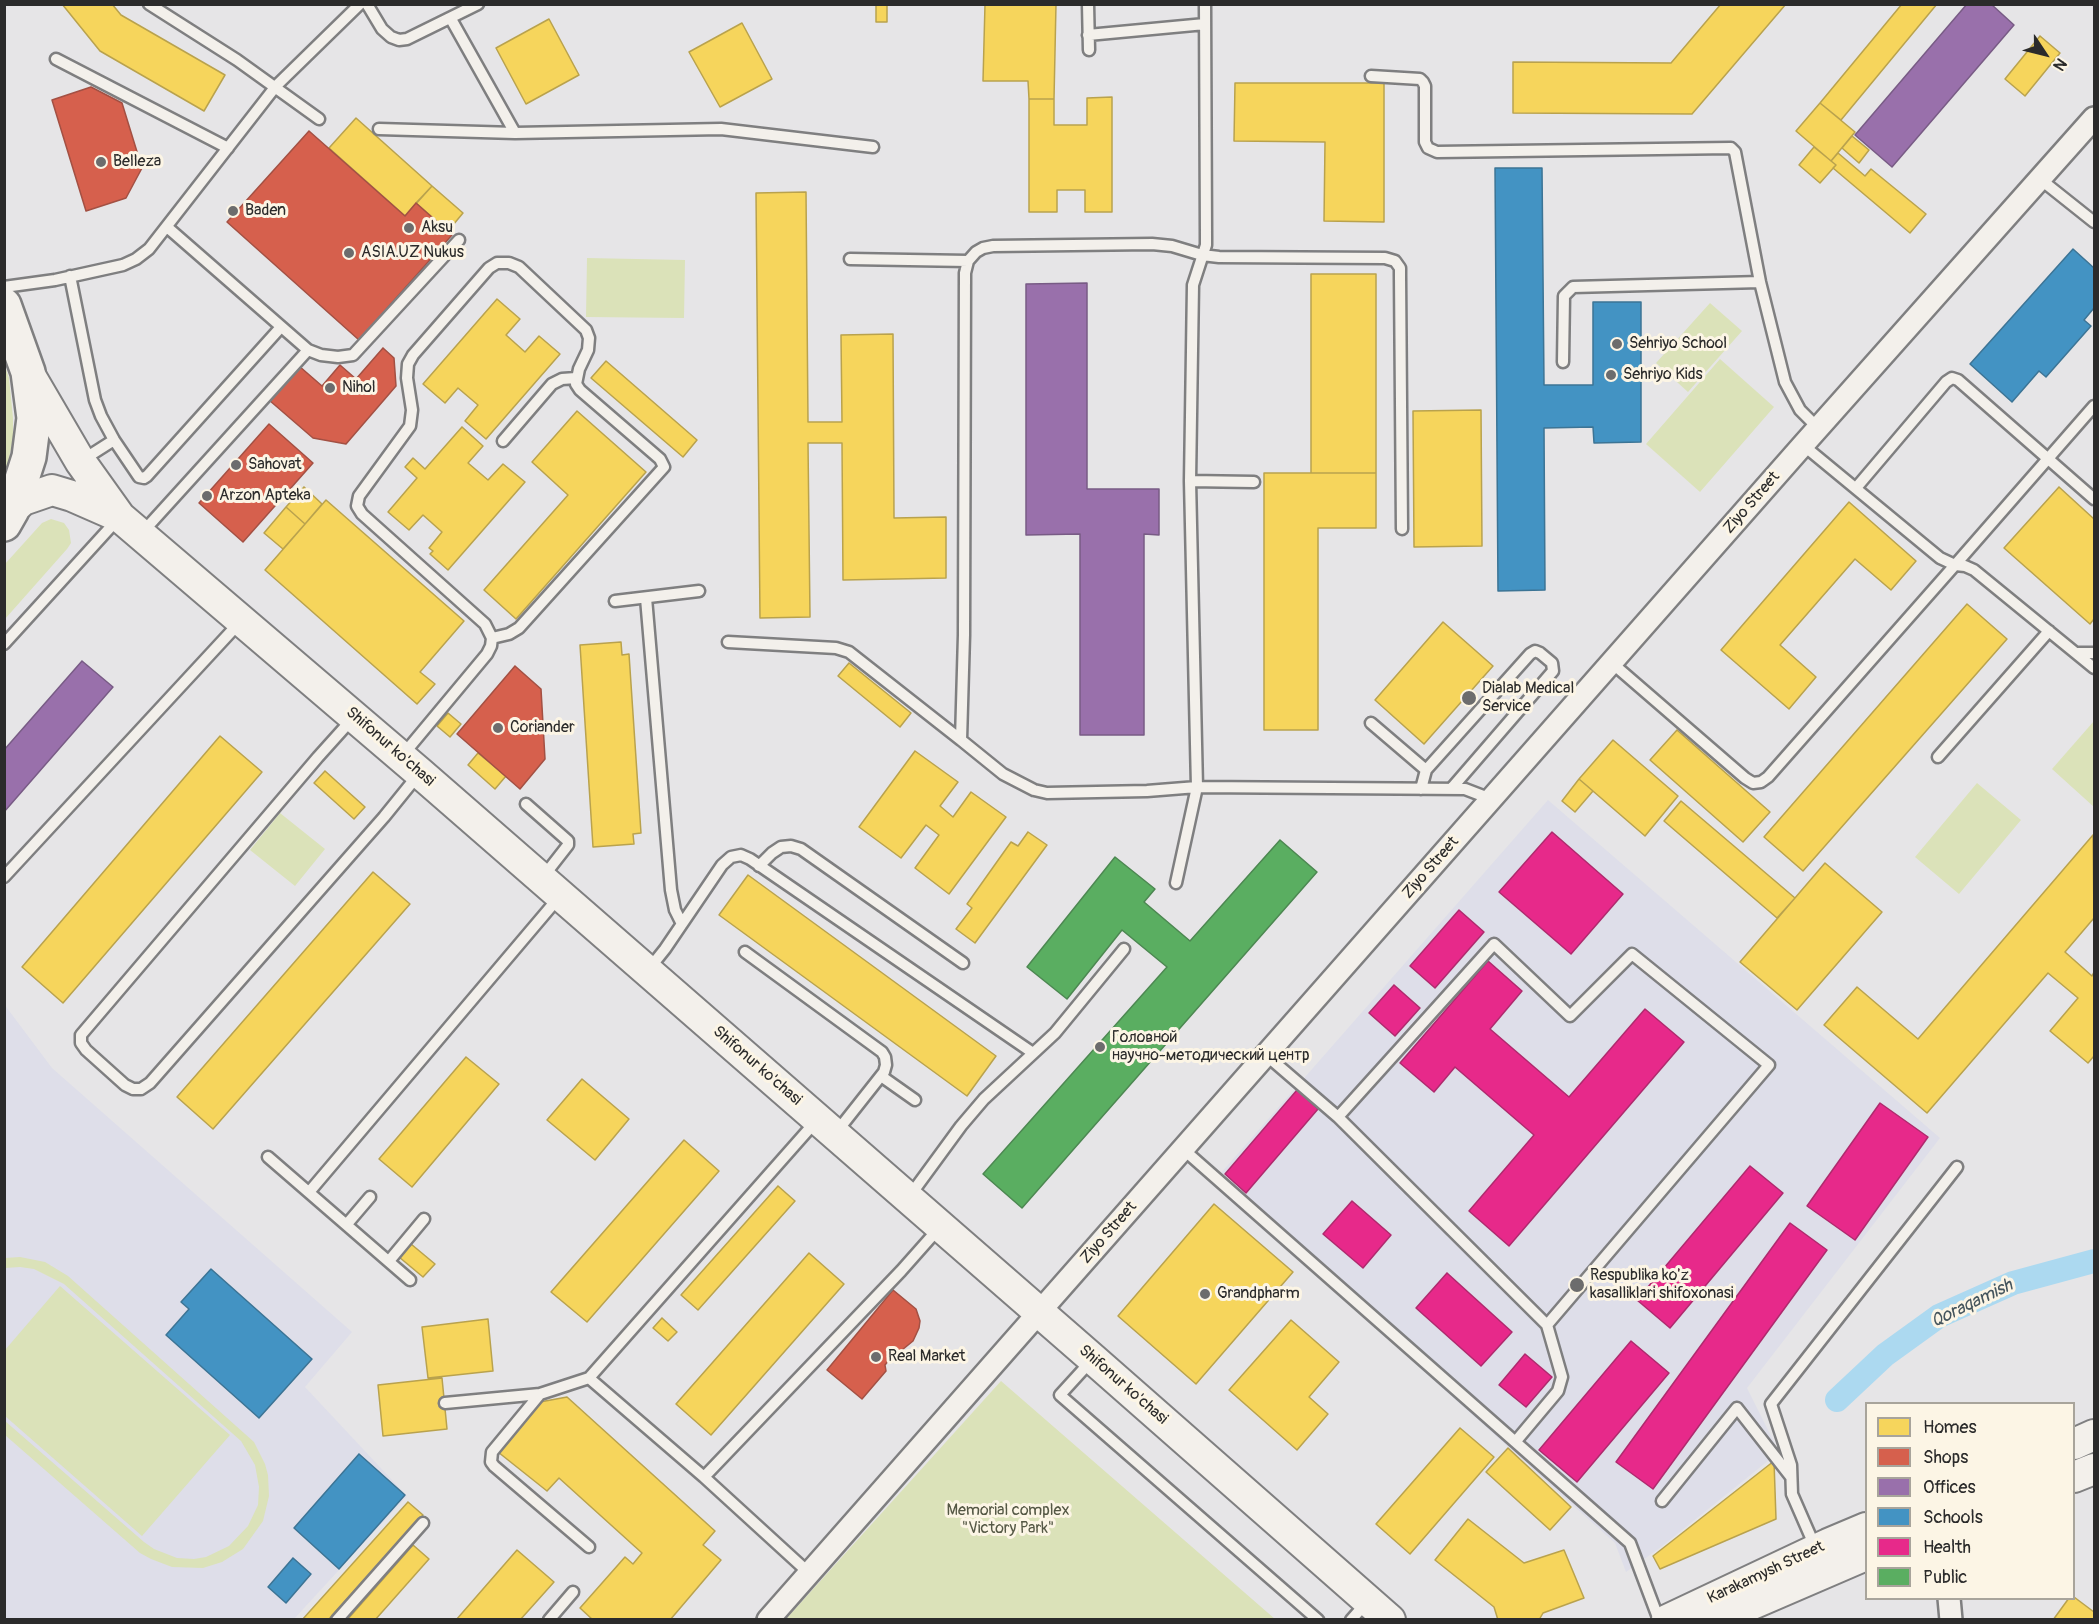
<!DOCTYPE html>
<meta charset="utf-8">
<style>
body{margin:0}
#map{position:relative;width:2099px;height:1624px;overflow:hidden;background:#e6e5e7;font-family:Pangolin,sans-serif}
canvas{display:block}
.frame{position:absolute;inset:0;border:6px solid #2b2b2b;pointer-events:none}
.legend{position:absolute;left:1865px;top:1402px;width:210px;height:198px;box-sizing:border-box;background:#fcf5e5;border:2px solid #a8a49b;margin:0;padding:8px 10px;list-style:none;font-size:18px;color:#2b2b2b}
.legend li{display:flex;align-items:center;gap:12px;height:30px}
.legend b{width:30px;border:2px solid #a8a49b}
.north{position:absolute;left:2015px;top:24px;width:60px;height:60px;-webkit-text-stroke:4px #fcf5e5;paint-order:stroke;rotate:125deg;font-size:16px;font-weight:700;line-height:24px;text-align:center;color:#2b2b2b}
.north::after{content:'';display:block;margin:auto;width:21px;height:27px;background:#2b2b2b;clip-path:polygon(50% 0,100% 100%,50% 72%,0 100%)}
</style>
<div id="map">
<canvas width="2099" height="1624"></canvas>
<div class="frame"></div>
<ul class="legend">
<li><b style="height:16px;background:#f6d55c"></b>Homes</li>
<li><b style="height:16px;background:#d6604d"></b>Shops</li>
<li><b style="height:16px;background:#9970ab"></b>Offices</li>
<li><b style="height:16px;background:#4393c3"></b>Schools</li>
<li><b style="height:16px;background:#e7298a"></b>Health</li>
<li><b style="height:16px;background:#5aae61"></b>Public</li>
</ul>
<div class="north">N</div>
</div>
<script>
const g = document.querySelector('canvas').getContext('2d');
g.lineJoin = 'round';
function paint(path, color) { g.fillStyle = color; g.fill(path, 'evenodd'); }
const poly = rows => new Path2D(rows.map(r => 'M' + r).join(''));
function stroke(path, color, width, dash) { g.strokeStyle = color; g.lineWidth = width; g.lineCap = dash ? 'butt' : 'round'; g.setLineDash(dash || []); g.stroke(path); }
function drawText(font, color, halo, rows, align = 'center') {
  g.font = font + ' Pangolin,sans-serif'; g.lineWidth = 6; g.setLineDash([]); g.textBaseline = 'middle'; g.strokeStyle = halo; g.fillStyle = color; for (const [text, x, y, turn = 0] of rows) {
    g.save(); g.translate(x, y); g.rotate((+turn || 0) * Math.PI / 180); g.textAlign = isNaN(turn) ? turn : align; if (halo) g.strokeText(text, 0, 0); g.fillText(text, 0, 0); g.restore();
  }
}
paint(poly([
 [1548,800,1940,1138,1747,1388,1779,1452,1661,1547,1626,1572,1615,1543,1213,1182],
 [4,1004,52,1068,352,1332,305,1387,407,1496,294,1619,5,1619]
]), '#dedee9');
paint(poly([
 [587,258,685,260,684,318,586,317],
 [1710,303,1742,331,1688,392,1656,363],
 [1720,359,1774,407,1700,492,1646,444],
 [4,363,9,378,13,418,13,439,4,482],
 [51,519,64,523,69,530,71,543,67,549,5,619,5,564,42,523],
 [2094,721,2094,807,2052,769],
 [1977,783,2021,820,1959,894,1915,857],
 [280,813,325,849,295,886,250,850],
 [20,1257,45,1262,68,1276,254,1442,265,1464,268,1475,269,1496,263,1521,243,1549,222,1562,203,1568,172,1567,151,1559,140,1553,5,1435,5,1421,144,1542,154,1549,177,1558,194,1559,206,1557,229,1546,248,1526,258,1505,259,1487,255,1465,241,1441,64,1284,34,1269,20,1267,5,1268,5,1258],
 [60,1286,230,1435,142,1536,5,1416,5,1350],
 [1001,1381,1275,1619,786,1619]
]), '#dbe2b9');
const homes = poly([
 [62,4,112,4,121,15,225,75,204,111,100,51,62,4],
 [876,4,887,4,887,22,876,22,876,4],
 [985,4,1056,4,1054,99,1029,99,1028,81,983,81,985,4],
 [1721,4,1786,4,1692,114,1513,113,1513,62,1671,63,1721,4],
 [1902,4,1937,4,1841,120,1820,103,1902,4],
 [549,19,579,75,526,104,496,48,549,19],
 [742,23,772,79,720,107,689,52,742,23],
 [2040,36,2060,53,2025,96,2005,79,2040,36],
 [1235,83,1384,83,1384,222,1324,221,1325,142,1234,141,1235,83],
 [1112,97,1112,212,1085,212,1085,190,1057,190,1057,212,1029,212,1029,99,1054,99,1054,125,1087,125,1087,98,1112,97],
 [1820,103,1855,132,1831,161,1796,131,1820,103],
 [356,118,432,186,405,216,329,148,356,118],
 [1852,136,1869,150,1859,163,1842,148,1852,136],
 [1814,147,1836,165,1820,183,1799,165,1814,147],
 [1838,153,1865,176,1871,169,1926,214,1910,233,1833,168,1836,165,1831,161,1838,153],
 [432,186,463,213,448,231,416,203,432,186],
 [806,192,808,422,842,422,841,335,893,334,894,518,946,517,946,578,843,580,842,443,808,443,810,617,760,618,756,193,806,192],
 [1311,274,1376,274,1376,473,1311,473,1311,274],
 [497,299,520,319,506,335,525,352,539,336,560,354,486,439,465,421,478,405,458,388,445,403,423,384,497,299],
 [606,361,697,440,683,457,591,378,606,361],
 [1481,410,1482,546,1414,547,1413,411,1481,410],
 [577,411,646,472,516,619,484,590,568,495,532,462,577,411],
 [462,427,483,446,468,463,488,480,503,464,525,482,448,570,430,554,433,551,429,548,442,532,423,515,409,530,388,512,417,478,405,467,413,458,425,469,462,427],
 [1264,473,1376,473,1376,528,1318,528,1318,730,1264,730,1264,473],
 [304,487,322,504,305,524,286,507,304,487],
 [2059,487,2094,519,2094,619,2090,624,2004,548,2059,487],
 [326,500,464,621,420,672,435,684,417,704,265,570,326,500],
 [1849,502,1916,561,1891,590,1855,559,1780,645,1816,677,1789,709,1721,650,1849,502],
 [286,507,305,524,283,549,264,533,286,507],
 [1967,604,2007,639,1803,871,1764,837,1967,604],
 [1443,622,1493,666,1424,744,1375,700,1443,622],
 [621,642,622,655,629,654,641,833,633,834,634,844,593,847,580,645,621,642],
 [849,663,911,713,900,727,838,676,849,663],
 [448,713,461,724,450,737,437,726,448,713],
 [1677,730,1770,812,1743,842,1650,760,1677,730],
 [220,736,262,772,63,1003,22,967,220,736],
 [1613,740,1678,796,1645,836,1579,779,1613,740],
 [915,751,958,782,940,806,953,817,971,792,1006,817,949,894,915,868,939,835,926,825,901,858,859,827,915,751],
 [478,753,506,776,495,789,468,765,478,753],
 [325,771,365,807,354,819,314,783,325,771],
 [1579,779,1593,791,1575,812,1562,801,1579,779],
 [1681,801,1795,898,1777,918,1664,821,1681,801],
 [1028,832,1047,845,975,943,956,929,972,908,967,904,1011,842,1018,846,1028,832],
 [2093,835,2094,918,2065,952,2092,976,2094,972,2094,1056,2088,1063,2050,1031,2078,998,2048,973,1927,1113,1824,1025,1857,987,1918,1039,2093,835],
 [1825,863,1882,912,1797,1010,1740,962,1825,863],
 [373,872,410,904,213,1129,177,1097,373,872],
 [748,875,996,1056,967,1096,719,915,748,875],
 [466,1057,499,1084,412,1187,379,1159,466,1057],
 [582,1079,629,1119,595,1160,547,1120,582,1079],
 [684,1140,719,1171,587,1322,551,1292,684,1140],
 [778,1186,795,1201,698,1310,681,1295,778,1186],
 [1214,1204,1293,1272,1196,1384,1118,1316,1214,1204],
 [411,1244,435,1264,423,1277,399,1257,411,1244],
 [809,1253,844,1284,711,1435,676,1404,809,1253],
 [662,1318,677,1332,668,1341,653,1328,662,1318],
 [488,1319,493,1371,428,1378,422,1327,488,1319],
 [1291,1320,1339,1362,1309,1397,1328,1414,1297,1450,1229,1390,1291,1320],
 [442,1378,447,1429,383,1436,378,1385,442,1378],
 [567,1397,715,1531,703,1545,721,1560,670,1620,593,1620,580,1608,625,1557,633,1564,642,1553,559,1478,547,1491,498,1452,540,1402,567,1397],
 [1460,1428,1494,1457,1410,1554,1376,1524,1460,1428],
 [1508,1448,1571,1507,1550,1530,1486,1472,1508,1448],
 [1774,1461,1776,1519,1660,1569,1653,1556,1774,1461],
 [408,1502,423,1515,328,1620,302,1620,408,1502],
 [1468,1519,1524,1563,1564,1550,1584,1598,1543,1613,1539,1620,1498,1620,1494,1607,1435,1560,1468,1519],
 [413,1545,429,1559,375,1620,347,1620,413,1545],
 [517,1550,554,1582,520,1620,456,1620,517,1550],
 [2074,1597,2094,1612,2094,1620,2053,1620,2069,1598,2074,1598,2074,1597]
]);
paint(homes, '#f6d55c');
stroke(homes, '#b9a24d', 1.5);
const shops = poly([
 [91,87,122,103,142,168,126,198,86,211,52,100,91,87],
 [309,131,405,216,416,203,452,235,359,340,227,222,309,131],
 [383,348,394,358,396,386,346,444,313,438,269,400,299,366,322,386,340,365,356,379,383,348],
 [269,424,313,463,243,542,199,503,269,424],
 [515,666,541,689,545,759,520,789,457,734,515,666],
 [893,1290,916,1309,920,1321,919,1328,913,1341,902,1350,895,1352,885,1365,886,1371,862,1399,827,1370,893,1290]
]);
paint(shops, '#d6604d');
stroke(shops, '#a35043', 1.5);
const offices = poly([
 [1967,4,1991,4,2014,25,1892,167,1855,135,1967,4],
 [1087,283,1087,489,1159,489,1159,535,1144,534,1144,735,1080,735,1080,534,1026,535,1026,284,1087,283],
 [82,661,113,687,4,812,4,750,82,661]
]);
paint(offices, '#9970ab');
stroke(offices, '#785b85', 1.5);
const schools = poly([
 [1495,168,1542,168,1544,385,1593,385,1593,302,1641,302,1641,442,1594,443,1593,427,1544,428,1545,590,1498,591,1495,168],
 [2073,249,2094,268,2094,308,2084,320,2091,326,2046,377,2039,371,2012,402,1970,364,2073,249],
 [211,1269,312,1359,259,1418,166,1335,189,1309,181,1302,211,1269],
 [359,1454,405,1495,339,1569,294,1528,359,1454],
 [293,1558,311,1574,286,1603,268,1587,293,1558]
]);
paint(schools, '#4393c3');
stroke(schools, '#3c7495', 1.5);
const health = poly([
 [1552,832,1623,894,1571,954,1499,892,1552,832],
 [1459,910,1484,932,1435,988,1410,966,1459,910],
 [1488,961,1522,991,1490,1029,1569,1097,1645,1009,1684,1042,1509,1246,1469,1211,1534,1135,1455,1067,1434,1092,1400,1063,1488,961],
 [1394,985,1420,1008,1395,1036,1369,1013,1394,985],
 [1297,1090,1318,1109,1246,1193,1225,1174,1297,1090],
 [1880,1103,1928,1137,1855,1240,1807,1206,1880,1103],
 [1750,1166,1783,1193,1670,1328,1637,1300,1750,1166],
 [1352,1201,1391,1235,1363,1268,1323,1234,1352,1201],
 [1790,1223,1827,1250,1653,1489,1616,1462,1790,1223],
 [1447,1273,1512,1332,1481,1366,1416,1308,1447,1273],
 [1631,1341,1669,1373,1577,1482,1539,1450,1631,1341],
 [1525,1354,1552,1377,1526,1407,1499,1385,1525,1354]
]);
paint(health, '#e7298a');
stroke(health, '#af2a6e', 1.5);
const public = poly([
 [1280,840,1317,872,1022,1208,983,1174,1167,967,1122,930,1067,999,1027,967,1115,857,1155,889,1144,902,1190,941,1280,840]
]);
paint(public, '#5aae61');
stroke(public, '#4c8751', 1.5);
stroke(poly([
 [1837,1400,1885,1355,1939,1316,2013,1283,2094,1261]
]), '#acd9f0', 24);
const lane = poly([
 [149,4,237,60,319,119],
 [367,4,382,29,391,37,399,40,407,39,478,4],
 [1088,4,1089,50],
 [451,19,515,133],
 [1088,35,1205,24],
 [56,59,228,148],
 [1371,76,1420,79,1423,82,1425,86,1425,142,1428,148,1437,152,1731,148,1735,152,1760,282,1785,382,1800,410,1818,428],
 [379,129,515,133,721,129,873,147],
 [2040,179,2094,222],
 [167,227,308,350,321,355,338,357,353,355,459,240],
 [850,259,968,261],
 [70,276,95,400,101,416,114,440,139,477,144,478,147,476,281,327],
 [4,287,55,280,123,265,136,259,149,249,276,86,360,4],
 [1563,362,1564,296,1573,287,1760,282],
 [503,441,552,384,562,379,576,378],
 [1803,445,1940,558,1955,565,2094,406],
 [81,461,114,440],
 [1190,481,1254,482],
 [1856,488,1946,382,1952,378,1958,380,2094,499],
 [1402,529,1400,276,1400,268,1395,261,1385,258,1219,257,1202,255,1172,246,1152,244,993,246,983,248,976,252,968,261,965,273,964,635,961,740,1003,774,1034,790,1047,793,1147,791,1197,787,1465,789,1491,799],
 [141,534,308,350],
 [646,598,671,890,675,910,682,924],
 [615,601,699,591],
 [728,642,836,648,849,652,961,740],
 [4,644,117,520],
 [2077,653,2094,653],
 [1612,663,1745,778,1753,783,1761,782,1768,777,1955,565,1965,566,1974,570,2094,668],
 [354,717,318,757,81,1035,81,1043,86,1050,125,1085,133,1089,141,1089,150,1083,384,817,418,775],
 [1371,723,1426,770],
 [402,756,487,654,491,646,492,638,485,624,362,514,357,506,359,496,410,426,412,410,407,378,408,364,413,355,489,268,497,263,509,263,519,267,586,330,589,338,588,350,579,369,576,384,580,390,660,459,664,467,519,628,509,634,492,638],
 [1938,757,2049,631],
 [1421,789,1426,770,1530,654,1535,651,1540,653,1552,663,1553,671,1451,789],
 [526,804,568,841,568,845,543,877],
 [759,866,772,853,781,847,791,846,801,849,963,963],
 [4,877,240,622],
 [1176,883,1197,787,1190,481,1193,285,1206,245,1206,236,1205,4],
 [745,952,882,1052,885,1057,886,1065,884,1072,835,1134],
 [649,969,665,949,722,865,731,857,741,855,750,859,1033,1053],
 [1266,1055,1338,1117,1547,1325,1769,1065,1632,954,1570,1016,1494,944,1338,1117],
 [881,1076,915,1100],
 [1183,1149,1630,1543,1659,1620],
 [268,1157,410,1280],
 [310,1191,560,896],
 [909,1197,961,1126,984,1099,1055,1033,1124,949],
 [347,1224,370,1197],
 [389,1261,424,1219],
 [1091,1361,1060,1395,1318,1620],
 [589,1378,704,1477,809,1573],
 [445,1403,540,1394],
 [1516,1441,1558,1391,1562,1377,1547,1325],
 [704,1477,901,1271,940,1227],
 [1662,1501,1737,1408,1791,1477],
 [589,1547,494,1466,491,1462,492,1452,540,1394,589,1378,817,1120],
 [1816,1549,1792,1494,1791,1465,1771,1404,1957,1167],
 [337,1620,423,1523],
 [549,1620,573,1592],
 [1351,1620,1367,1602]
]);
const street = poly([
 [1949,1598,1951,1620],
 [768,1620,1803,445,2094,118]
]);
const secondary = poly([
 [28,372,80,461,120,517,420,773,1093,1359,1390,1620],
 [12,510,23,500,52,490,72,496,120,517],
 [2074,1444,2094,1435],
 [2074,1477,2094,1469],
 [1667,1620,1828,1544,1866,1528],
 [1715,1620,1866,1555]
]);
const highway = poly([
 [4,305,28,372,34,418,29,457,12,510,4,524]
]);
stroke(lane, '#7f7f80', 15);
stroke(street, '#7f7f80', 26);
stroke(secondary, '#7f7f80', 34);
stroke(highway, '#7f7f80', 38);
stroke(lane, '#f3f0eb', 10);
stroke(street, '#f3f0eb', 21);
stroke(secondary, '#f3f0eb', 30);
stroke(highway, '#f3f0eb', 33);
for (const [x, y, r, color] of [
 [101,162,6,"#6c6c6d"],
 [233,211,6,"#6c6c6d"],
 [409,228,6,"#6c6c6d"],
 [349,253,6,"#6c6c6d"],
 [1617,344,6,"#6c6c6d"],
 [1611,375,6,"#6c6c6d"],
 [330,388,6,"#6c6c6d"],
 [236,465,6,"#6c6c6d"],
 [207,496,6,"#6c6c6d"],
 [1469,698,8,"#6c6c6d"],
 [498,728,6,"#6c6c6d"],
 [1100,1047,6,"#6c6c6d"],
 [1577,1285,8,"#6c6c6d"],
 [1205,1294,6,"#6c6c6d"],
 [876,1357,6,"#6c6c6d"]
]) { const dot = new Path2D(); dot.arc(x, y, r, 0, 2 * Math.PI); g.fillStyle = color; g.fill(dot); stroke(dot, '#fcf5e5', 2); }
drawText('16px', '#2b2b2b', '#fcf5e5', [
 ["Belleza",113,162],
 ["Baden",245,211],
 ["Aksu",421,228],
 ["ASIA.UZ Nukus",361,253],
 ["Sehriyo School",1629,344],
 ["Sehriyo Kids",1623,375],
 ["Nihol",342,388],
 ["Sahovat",248,465],
 ["Arzon Apteka",219,496],
 ["Dialab Medical",1482,689],
 ["Service",1482,707],
 ["Coriander",510,728],
 ["Головной",1112,1038],
 ["научно-методический центр",1112,1056],
 ["Respublika ko'z",1590,1276],
 ["kasalliklari shifoxonasi",1590,1294],
 ["Grandpharm",1217,1294],
 ["Real Market",888,1357]
], 'left');
drawText('16px', '#2b2b2b', '#fcf5e5', [
 ["Ziyo Street",1752,503,-49],
 ["Shifonur ko'chasi",390,747,41],
 ["Ziyo Street",1431,868,-49],
 ["Shifonur ko'chasi",757,1066,41],
 ["Ziyo Street",1109,1233,-49],
 ["Shifonur ko'chasi",1123,1385,41],
 ["Karakamysh Street",1766,1573,-25]
]);
drawText('16px', '#555845', '#fcf5e5', [
 ["Memorial complex",1008,1511],
 ["\"Victory Park\"",1008,1529]
]);
drawText('italic 18px', '#45555d', '#fcf5e5', [
 ["Qoraqamish",1972,1304,-26]
]);
</script>
